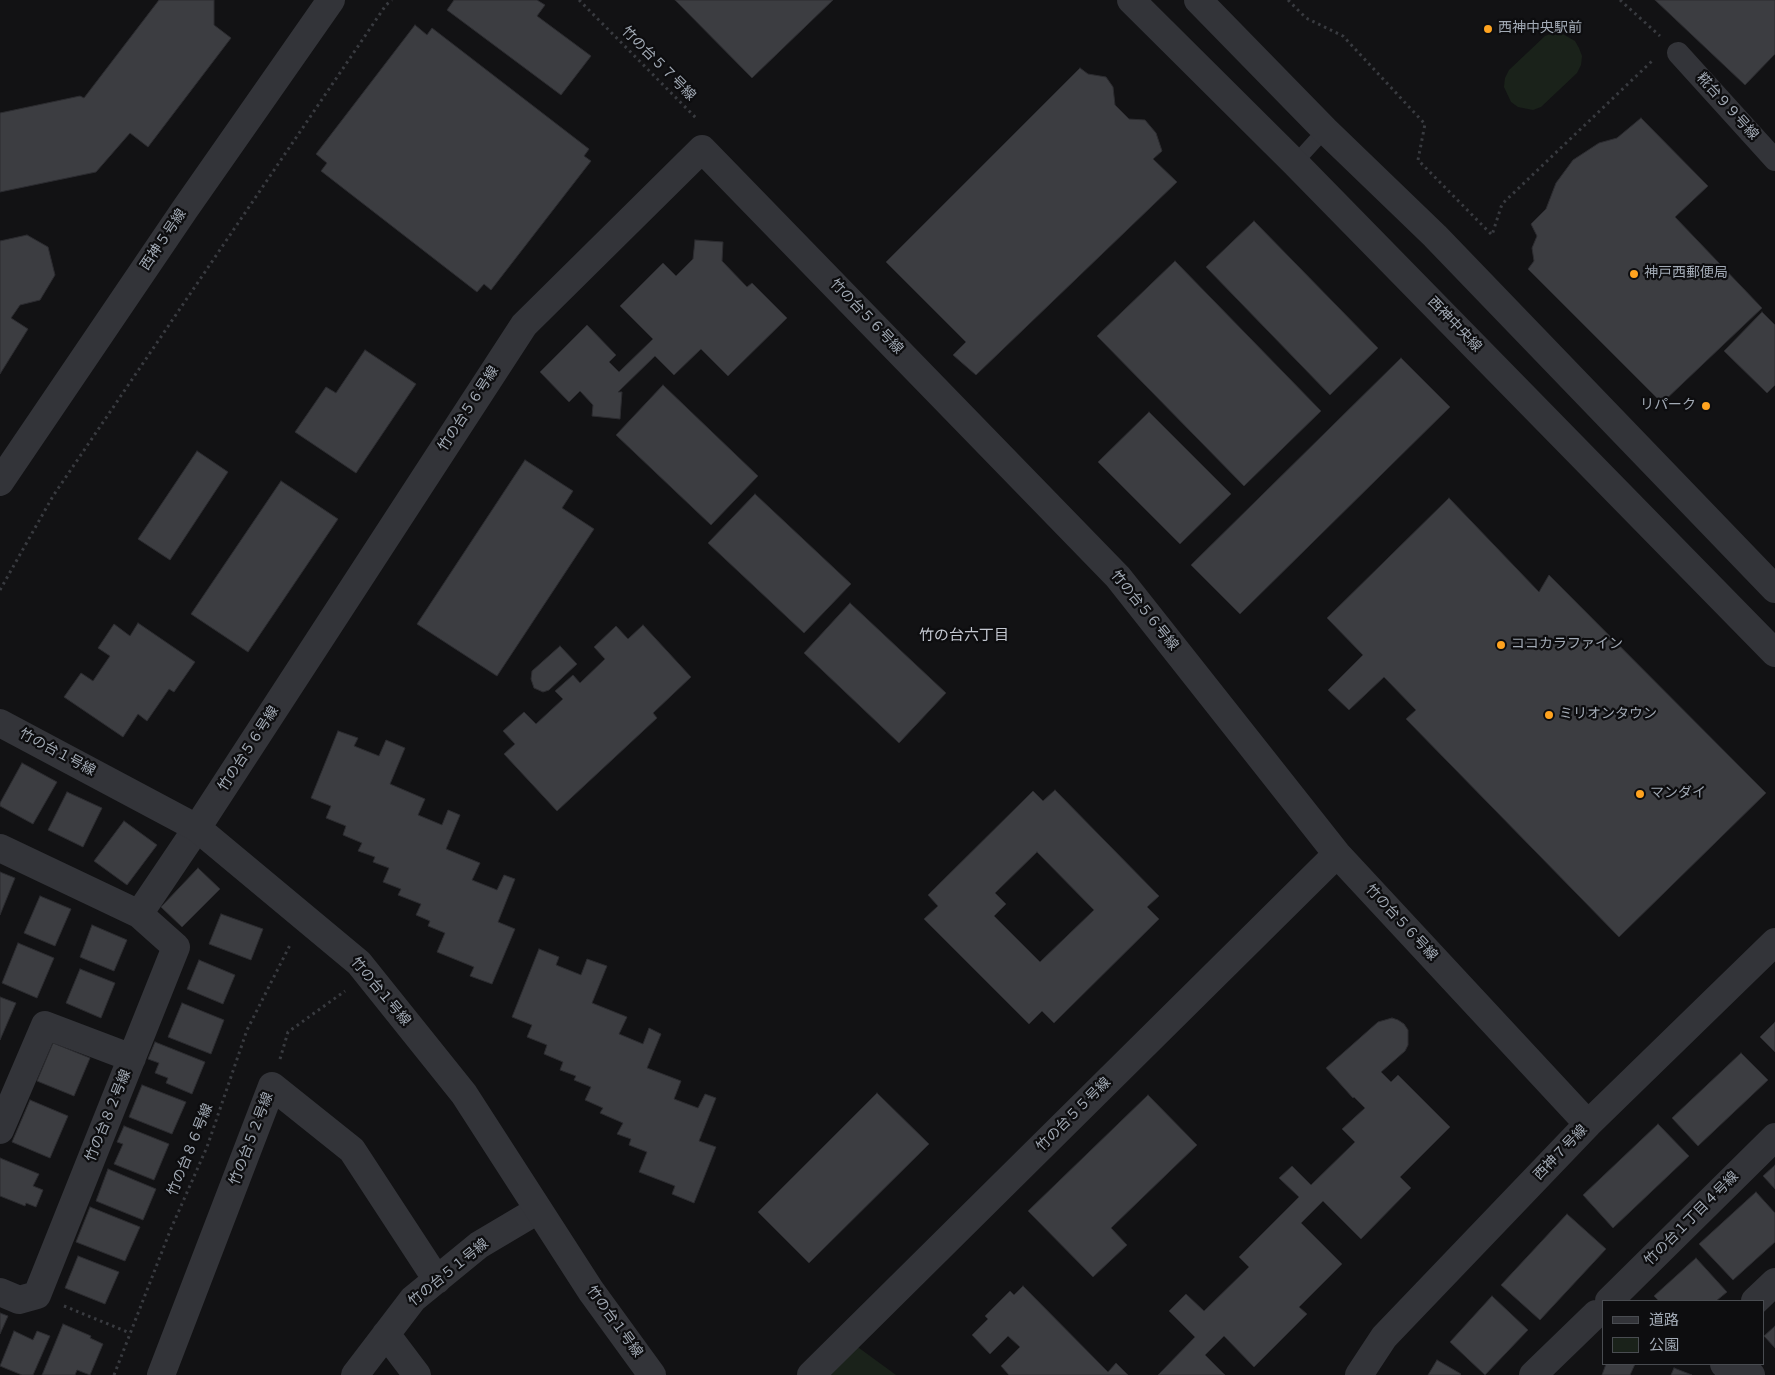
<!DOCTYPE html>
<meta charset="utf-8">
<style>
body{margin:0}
#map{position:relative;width:1775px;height:1375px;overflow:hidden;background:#121214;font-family:"Titillium Web","Noto Sans JP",sans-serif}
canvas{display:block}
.legend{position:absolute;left:1602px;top:1300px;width:162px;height:65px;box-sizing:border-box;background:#0d0d0f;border:1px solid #494c51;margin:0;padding:6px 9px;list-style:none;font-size:15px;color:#a2aab5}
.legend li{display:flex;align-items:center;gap:10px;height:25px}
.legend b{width:25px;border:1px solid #494c51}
</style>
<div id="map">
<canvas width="1775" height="1375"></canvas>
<ul class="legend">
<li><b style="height:6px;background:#333439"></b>道路</li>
<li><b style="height:14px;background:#1a221a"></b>公園</li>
</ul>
</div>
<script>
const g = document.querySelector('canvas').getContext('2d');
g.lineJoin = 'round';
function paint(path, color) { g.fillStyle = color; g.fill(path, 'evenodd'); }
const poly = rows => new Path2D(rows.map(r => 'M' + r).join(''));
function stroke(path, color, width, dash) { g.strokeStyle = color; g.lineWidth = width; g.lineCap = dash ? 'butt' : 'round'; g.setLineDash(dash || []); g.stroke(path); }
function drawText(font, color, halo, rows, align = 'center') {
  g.font = font + ' "Titillium Web","Noto Sans JP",sans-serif'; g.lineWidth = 4.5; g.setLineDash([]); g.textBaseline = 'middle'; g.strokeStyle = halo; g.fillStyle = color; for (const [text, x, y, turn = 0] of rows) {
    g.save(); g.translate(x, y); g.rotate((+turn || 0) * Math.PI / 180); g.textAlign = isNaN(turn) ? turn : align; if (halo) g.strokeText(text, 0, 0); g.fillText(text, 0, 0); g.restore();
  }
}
paint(poly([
 [1553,33,1561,33,1575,41,1579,48,1582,56,1581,65,1577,73,1541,107,1533,110,1518,107,1511,102,1504,87,1505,78,1509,70,1545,36],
 [855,1345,896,1375,828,1375]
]), '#1a221a');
const building = poly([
 [159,0,214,0,214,25,231,38,148,147,130,133,96,172,0,192,0,113,80,96,84,98,159,0],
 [454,0,537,0,545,5,537,16,591,56,561,95,447,10,454,0],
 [675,0,833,0,752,78,675,0],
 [1655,0,1775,0,1775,54,1745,85,1655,0],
 [415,25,427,35,432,28,589,149,584,156,591,161,491,290,484,284,477,292,321,171,327,163,316,154,415,25],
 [1080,68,1088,74,1106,77,1113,87,1115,105,1129,119,1145,120,1156,133,1162,151,1153,159,1177,182,976,375,953,355,966,342,886,262,1080,68],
 [1641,118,1708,186,1675,217,1762,308,1662,403,1528,269,1534,261,1532,248,1537,236,1531,224,1546,209,1556,183,1573,160,1599,143,1617,138,1641,118],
 [1254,221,1378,348,1330,395,1206,267,1254,221],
 [27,235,48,247,55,275,40,300,20,305,11,318,28,329,0,374,0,241,27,235],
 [695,240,723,242,722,261,747,287,752,283,787,318,728,376,701,349,674,375,655,356,618,392,622,392,620,419,592,416,593,405,580,391,569,402,540,372,587,325,616,355,609,362,619,372,653,339,620,306,663,263,676,276,693,259,695,240],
 [1175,261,1321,411,1244,486,1097,336,1175,261],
 [1762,312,1775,325,1775,385,1767,393,1724,351,1762,312],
 [365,350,416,384,356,473,295,432,326,387,336,393,365,350],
 [1401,358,1450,407,1240,614,1191,565,1401,358],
 [663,385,758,476,711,525,616,435,663,385],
 [1149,412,1231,494,1180,544,1098,462,1149,412],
 [197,451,228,472,170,560,138,539,197,451],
 [525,460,573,491,562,508,594,529,497,676,417,624,525,460],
 [281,481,338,519,248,652,191,614,281,481],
 [755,494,851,584,804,633,708,543,755,494],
 [1449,498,1539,592,1549,575,1766,793,1619,937,1406,719,1416,710,1384,677,1349,710,1328,690,1363,655,1327,618,1449,498],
 [850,603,946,693,899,743,804,653,850,603],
 [138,623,195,662,174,692,169,689,147,721,138,714,123,737,64,697,81,673,93,681,110,656,98,648,114,624,130,636,138,623],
 [643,625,691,677,653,713,657,718,557,811,504,754,515,744,503,731,524,712,536,724,563,699,555,691,573,675,580,683,605,659,594,647,616,626,628,639,643,625],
 [560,646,577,664,549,690,543,692,534,688,531,679,532,671,560,646],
 [338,731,358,738,354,746,379,756,386,740,405,748,390,784,425,799,418,815,442,825,448,810,460,815,446,849,480,863,472,880,497,890,504,875,515,879,498,922,515,929,492,984,470,976,474,967,437,952,445,933,428,926,430,921,416,915,421,904,398,895,401,889,383,882,389,868,373,862,375,857,358,851,362,843,343,835,346,826,326,818,331,806,311,798,338,731],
 [22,763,57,782,33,824,0,806,0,803,22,763],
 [1055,790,1159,896,1147,907,1159,919,1054,1023,1042,1011,1029,1024,924,919,938,906,928,895,1033,791,1043,801,1055,790],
 [1037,852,1094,910,1040,962,994,916,1006,904,995,893,1037,852],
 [67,792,102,808,83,847,48,830,67,792],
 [124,821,157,845,127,885,94,861,124,821],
 [198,868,220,889,182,927,161,907,198,868],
 [0,872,15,878,0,915,0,872],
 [40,896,71,909,55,946,24,933,40,896],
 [221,914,263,929,251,960,209,944,221,914],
 [92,925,127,940,114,971,80,957,92,925],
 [18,943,54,958,37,998,2,983,18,943],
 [539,949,559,957,556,965,581,975,587,959,607,966,592,1003,627,1017,619,1034,643,1044,649,1028,661,1034,647,1068,681,1081,674,1099,698,1108,705,1094,716,1098,699,1141,716,1147,694,1203,672,1194,675,1186,639,1172,647,1152,629,1145,631,1139,617,1134,623,1123,600,1113,603,1108,585,1100,591,1087,574,1080,576,1076,560,1070,563,1062,544,1054,547,1045,527,1037,532,1025,512,1017,539,949],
 [199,960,235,975,223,1004,187,989,199,960],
 [80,969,115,983,101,1018,66,1003,80,969],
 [0,997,16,1003,0,1040,0,997],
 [182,1003,224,1020,211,1054,168,1037,182,1003],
 [1392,1018,1398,1020,1404,1024,1408,1030,1408,1045,1405,1051,1381,1072,1391,1082,1398,1075,1450,1127,1400,1177,1411,1188,1361,1239,1323,1201,1301,1223,1342,1264,1299,1307,1307,1314,1254,1367,1224,1336,1205,1355,1225,1375,1158,1375,1195,1337,1169,1311,1186,1294,1204,1311,1249,1267,1239,1257,1299,1197,1279,1178,1292,1166,1311,1185,1355,1142,1342,1129,1365,1108,1354,1097,1353,1098,1326,1068,1378,1022,1392,1018],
 [1775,1022,1775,1052,1760,1037,1775,1022],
 [155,1042,205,1062,192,1094,166,1083,168,1078,155,1073,159,1063,148,1059,155,1042],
 [53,1043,90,1058,74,1096,37,1081,53,1043],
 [1741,1053,1768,1080,1698,1146,1672,1118,1741,1053],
 [142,1085,186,1102,172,1134,129,1117,142,1085],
 [877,1093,929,1144,809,1263,758,1212,877,1093],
 [1148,1095,1197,1145,1111,1228,1127,1245,1093,1277,1028,1211,1148,1095],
 [30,1100,68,1116,50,1158,12,1142,30,1100],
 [1658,1124,1689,1156,1613,1228,1583,1195,1658,1124],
 [124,1126,169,1144,154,1180,114,1164,123,1144,117,1142,124,1126],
 [0,1158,39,1174,33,1186,43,1190,36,1207,26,1203,25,1206,0,1196,0,1158],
 [1775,1165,1775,1189,1763,1176,1775,1165],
 [108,1169,156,1189,143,1220,96,1201,108,1169],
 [1756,1192,1775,1213,1775,1242,1733,1280,1699,1244,1756,1192],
 [90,1207,140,1227,125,1261,76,1242,90,1207],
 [1567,1214,1606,1249,1540,1320,1501,1285,1567,1214],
 [78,1256,119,1272,105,1304,65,1288,78,1256],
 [1696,1258,1727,1292,1716,1301,1659,1301,1654,1296,1696,1258],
 [1023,1286,1108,1372,1116,1363,1128,1375,1009,1375,1001,1366,1020,1347,1008,1336,990,1354,972,1335,988,1319,985,1316,1010,1291,1014,1295,1023,1286],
 [1492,1296,1528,1330,1485,1375,1450,1342,1492,1296],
 [0,1313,8,1316,0,1334,0,1313],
 [63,1324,91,1336,90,1338,103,1344,90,1375,77,1370,75,1375,42,1375,63,1324],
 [1775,1326,1775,1348,1764,1336,1775,1326],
 [14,1331,33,1340,37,1331,50,1336,33,1375,22,1375,0,1366,14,1331],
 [1437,1360,1461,1374,1460,1375,1428,1375,1437,1360],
 [1606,1364,1635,1364,1630,1375,1602,1375,1606,1364],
 [1674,1368,1692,1375,1671,1375,1674,1368]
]);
paint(building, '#3c3d41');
stroke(building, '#2c2c30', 1);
stroke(poly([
 [579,0,698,120],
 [1288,0,1306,18,1343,36,1425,124,1418,160,1492,235,1502,204,1652,61],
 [1620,0,1660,36],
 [0,590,53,496,386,5,392,0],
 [280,1059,288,1032,345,991],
 [64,1306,130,1333],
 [114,1375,170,1231,207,1147,247,1030,291,943]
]), '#393b40', 3, [2.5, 4]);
stroke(poly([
 [1295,163,1325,130]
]), '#333439', 15);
stroke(poly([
 [1678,53,1775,160]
]), '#333439', 22);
stroke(poly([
 [0,848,139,914,176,947,37,1295,19,1300,0,1292],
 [139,914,197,828],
 [0,1130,45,1025,132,1058],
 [1609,1301,1775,1137],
 [1755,1301,1775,1282],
 [386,1334,417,1375],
 [1724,1364,1751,1375],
 [161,1375,272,1086,352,1150,437,1280],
 [355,1375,413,1299,479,1245,538,1210],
 [1533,1375,1596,1314]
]), '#333439', 28);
stroke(poly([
 [1131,0,1295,163,1775,653],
 [1198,0,1325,130,1435,236,1775,589],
 [0,482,185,209,331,0],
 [0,723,197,828,359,963,464,1094,591,1291,652,1375],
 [197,828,524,325,702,149,1118,577,1337,854,1588,1124],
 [811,1375,1337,854],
 [1359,1375,1384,1337,1588,1124,1775,942]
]), '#333439', 28);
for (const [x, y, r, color] of [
 [1488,29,5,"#ffa31f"],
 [1634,274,5,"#ffa31f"],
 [1706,406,5,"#ffa31f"],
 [1501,645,5,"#ffa31f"],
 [1549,715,5,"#ffa31f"],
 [1640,794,5,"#ffa31f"]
]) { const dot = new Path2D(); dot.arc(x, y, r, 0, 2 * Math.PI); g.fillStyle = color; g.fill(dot); stroke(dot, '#0d0d0f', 2); }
drawText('14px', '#a2aab5', '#0d0d0f', [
 ["西神中央駅前",1498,29],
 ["神戸西郵便局",1644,274],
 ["リパーク",1696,406,"right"],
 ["ココカラファイン",1511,645],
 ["ミリオンタウン",1559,715],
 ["マンダイ",1650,794]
], 'left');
drawText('14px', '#a2aab5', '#0d0d0f', [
 ["竹の台５７号線",658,64,45],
 ["糀台９９号線",1727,107,48],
 ["西神５号線",164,240,-56],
 ["竹の台５６号線",866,317,46],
 ["西神中央線",1454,325,46],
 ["竹の台５６号線",469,409,-57],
 ["竹の台５６号線",1144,611,51],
 ["竹の台５６号線",249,749,-57],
 ["竹の台１号線",57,753,28],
 ["竹の台５６号線",1401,923,47],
 ["竹の台１号線",380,992,50],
 ["竹の台５５号線",1074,1115,-45],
 ["竹の台８２号線",109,1116,-68],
 ["竹の台５２号線",252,1139,-69],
 ["竹の台８６号線",191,1150,-68],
 ["西神７号線",1561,1153,-46],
 ["竹の台１丁目４号線",1692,1219,-45],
 ["竹の台５１号線",449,1273,-39],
 ["竹の台１号線",614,1322,54]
]);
drawText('15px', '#c4c8d1', '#0d0d0f', [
 ["竹の台六丁目",964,636]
]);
</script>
